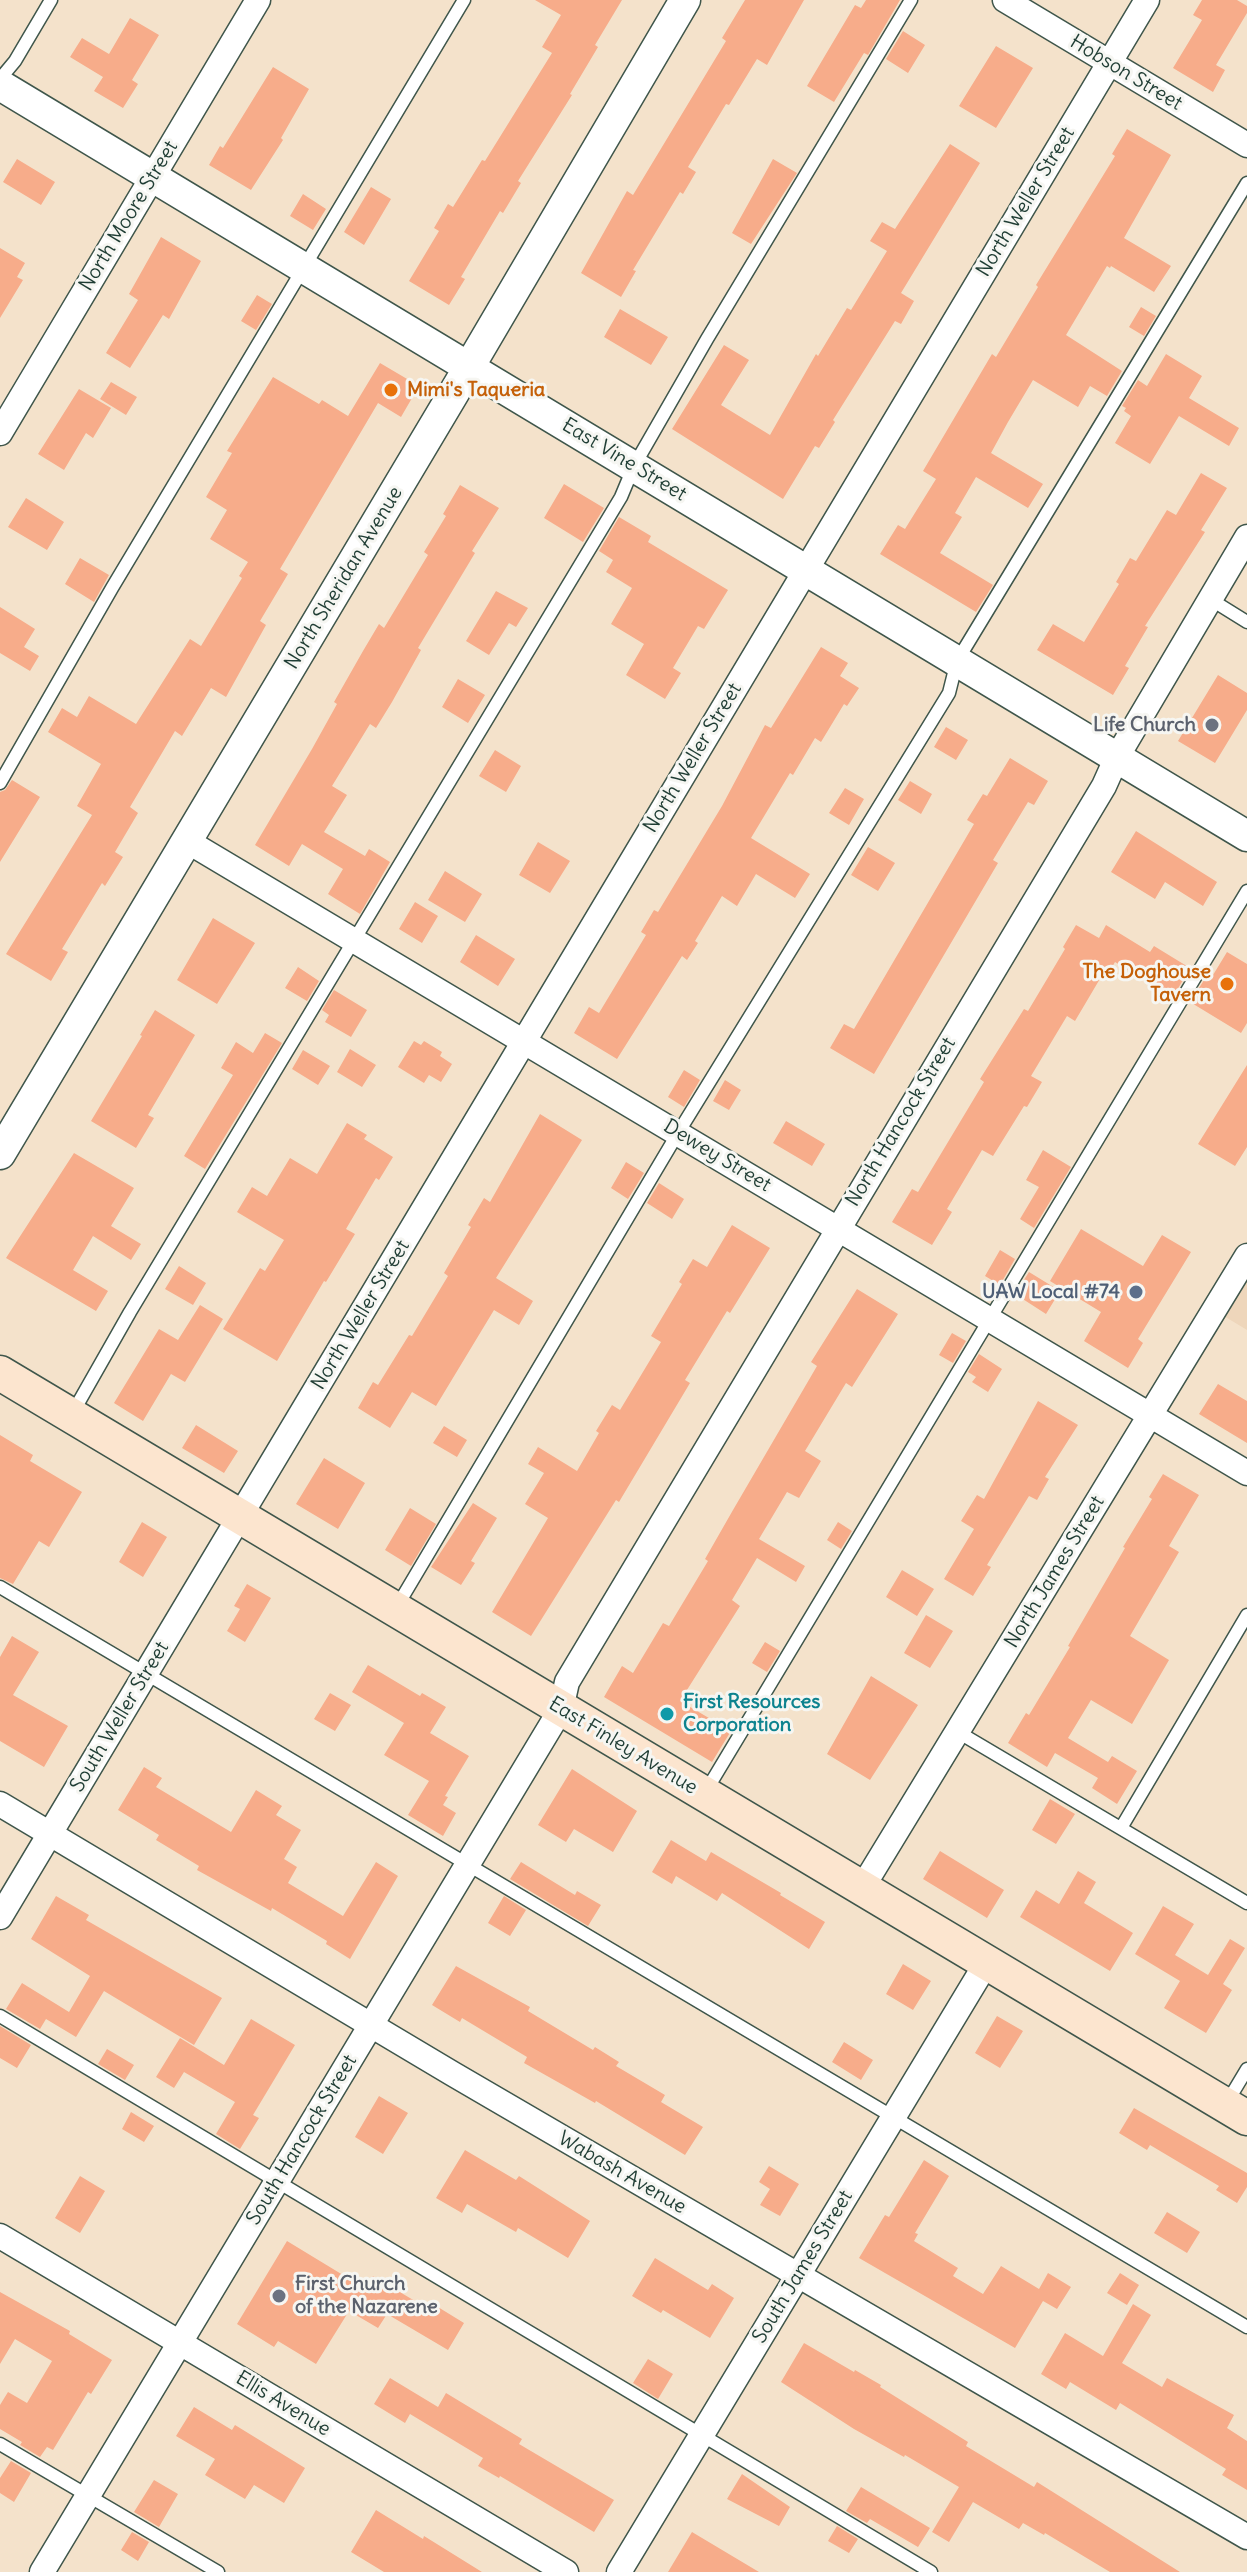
<!DOCTYPE html>
<style>
body{margin:0}
canvas{display:block;background:#f4e2cb}
</style>
<canvas width="1247" height="2572"></canvas>
<script>
const g = document.querySelector('canvas').getContext('2d');
g.lineJoin = 'round';
function paint(path, color) { g.fillStyle = color; g.fill(path, 'evenodd'); }
const poly = rows => new Path2D(rows.map(r => 'M' + r).join(''));
function stroke(path, color, width, dash) { g.strokeStyle = color; g.lineWidth = width; g.lineCap = dash ? 'butt' : 'round'; g.setLineDash(dash || []); g.stroke(path); }
function drawText(font, color, halo, rows, align = 'center') {
  g.font = font + ' Delius,sans-serif'; g.lineWidth = 6; g.setLineDash([]); g.textBaseline = 'middle'; g.strokeStyle = halo; g.fillStyle = color; for (const [text, x, y, turn = 0] of rows) {
    g.save(); g.translate(x, y); g.rotate((+turn || 0) * Math.PI / 180); g.textAlign = isNaN(turn) ? turn : align; if (halo) g.strokeText(text, 0, 0); g.fillText(text, 0, 0); g.restore();
  }
}
paint(poly([
 [1247,1256,1247,1330,1214,1310]
]), '#eed6bb');
paint(poly([
 [535,0,622,0,595,45,598,47,570,94,572,95,518,181,521,183,503,213,500,211,461,277,465,279,449,305,409,281,439,231,434,228,448,204,453,207,482,160,485,161,552,53,542,47,561,15],
 [745,0,804,0,767,65,757,59,729,105,726,104,688,167,696,172,683,194,680,192,633,270,636,271,621,297,581,273,627,191,633,195,726,41,722,38],
 [866,0,900,0,868,55,864,53,834,102,807,86,855,5,861,8],
 [1202,0,1237,0,1247,6,1247,13,1216,65,1225,70,1213,92,1173,68,1202,20,1193,15],
 [130,18,159,35,132,80,138,84,123,108,94,91,103,77,70,57,82,38,109,54],
 [903,31,925,45,908,73,886,59],
 [996,46,1033,68,996,128,959,106],
 [273,67,309,89,281,138,283,140,251,190,209,165,220,146,223,148],
 [1127,129,1171,155,1124,238,1171,266,1154,292,1111,266,1110,268,1107,266,1066,335,1122,371,1107,396,1090,386,1078,407,1033,380,1008,422,991,453,1043,484,1028,508,976,477,955,513,962,517,940,553,993,585,976,612,880,554,898,525,905,529,936,479,923,471,992,354,996,357,1038,287,1036,285,1115,156,1112,154],
 [950,144,980,163,901,293,914,301,901,324,895,321,833,420,835,422,819,448,815,446,783,499,672,429,724,345,749,360,721,405,770,435,816,354,818,356,847,308,851,310,887,251,870,241,882,222,895,229],
 [17,159,55,182,41,205,3,182],
 [773,159,797,173,751,244,732,233],
 [371,187,391,199,364,245,344,232],
 [303,194,326,209,313,230,290,216],
 [161,237,201,261,169,319,163,315,130,368,106,353,138,300,129,294],
 [0,248,25,263,17,277,23,280,0,318],
 [257,295,272,304,256,330,241,321],
 [1141,307,1156,316,1144,336,1129,327],
 [620,309,668,337,651,365,604,337],
 [1166,354,1202,376,1189,398,1239,428,1229,446,1179,416,1150,464,1115,443,1131,416,1124,411,1126,408,1122,406,1138,380,1147,386],
 [380,363,419,386,401,417,378,403,280,569,288,574,260,621,266,625,226,697,211,688,182,736,175,731,130,807,138,813,115,852,123,857,105,886,102,883,62,949,68,952,51,981,6,954,92,815,77,806,101,764,48,732,62,708,77,717,89,696,136,724,190,639,201,646,242,578,239,576,248,562,210,539,227,510,206,497,232,453,227,451,273,377,319,404,322,400,348,416],
 [111,382,137,397,126,415,100,399],
 [79,389,111,408,93,438,86,433,64,470,38,454],
 [1201,473,1227,488,1201,530,1205,532,1145,626,1148,627,1125,666,1129,668,1113,695,1037,650,1053,624,1084,642,1119,584,1116,582,1130,558,1136,561,1167,510,1176,515],
 [564,484,604,508,583,542,544,518],
 [460,485,499,508,472,551,475,553,418,648,421,650,392,702,376,728,370,724,332,786,347,795,324,832,365,856,369,849,390,862,360,914,328,894,343,869,302,844,289,866,255,845,312,749,337,704,334,702,363,651,379,624,384,628,428,555,424,552,446,516,443,514],
 [26,498,64,522,47,550,8,527],
 [619,517,651,536,648,542,728,590,704,629,698,626,673,668,681,673,665,699,626,675,644,644,611,624,632,588,606,572,613,560,599,551],
 [80,558,109,575,94,602,65,584],
 [496,591,528,608,516,627,509,623,489,655,466,641],
 [0,607,35,629,24,647,39,656,30,671,0,653],
 [821,647,848,663,840,676,859,688,847,706,844,704,821,742,815,738,793,775,790,773,751,838,810,874,795,898,756,874,737,906,722,896,695,941,698,943,687,960,682,956,617,1059,574,1033,589,1007,599,1013,646,935,641,932,654,910,658,912,722,806,765,725,771,728],
 [1218,675,1247,693,1247,710,1215,763,1178,741],
 [458,679,485,695,468,723,442,707],
 [946,727,968,740,956,760,934,747],
 [495,750,521,766,506,792,479,776],
 [1010,758,1048,781,1034,805,1028,802,993,860,998,863,874,1074,830,1048,844,1024,854,1029,974,824,967,820,983,794,987,796],
 [12,780,40,797,0,862,0,792,5,790],
 [910,781,932,794,921,814,898,800],
 [845,788,864,799,849,825,829,813],
 [1136,831,1217,882,1203,906,1165,882,1155,899,1111,872],
 [538,842,570,861,550,893,519,875],
 [868,847,895,863,878,891,851,875],
 [445,871,482,894,465,922,428,900],
 [415,902,438,916,422,943,399,929],
 [213,918,255,943,217,1004,177,980],
 [1076,925,1099,938,1106,925,1150,952,1154,946,1190,968,1173,997,1115,962,1108,974,1104,972,1075,1021,1067,1016,1031,1076,1042,1082,1027,1107,1024,1106,993,1156,982,1150,947,1209,952,1212,932,1245,892,1222,912,1189,918,1192,984,1082,980,1079,1024,1009,1028,1011,1065,949,1063,947],
 [476,935,515,959,498,986,460,962],
 [1227,952,1247,964,1247,1023,1241,1033,1190,1002,1206,977,1210,980],
 [298,967,319,981,307,1001,285,988],
 [334,990,367,1010,351,1037,325,1022,329,1015,322,1010],
 [155,1010,195,1035,148,1115,154,1118,136,1148,91,1121,142,1036,140,1035],
 [265,1033,282,1043,205,1169,184,1156,233,1075,221,1068,236,1042,253,1053],
 [414,1041,421,1045,424,1041,442,1052,440,1056,452,1064,441,1082,429,1075,424,1083,398,1067],
 [350,1049,376,1065,362,1087,337,1072],
 [303,1050,330,1066,318,1085,292,1069],
 [1247,1065,1247,1147,1235,1166,1198,1144],
 [684,1070,700,1080,684,1107,668,1097],
 [725,1080,741,1090,729,1110,713,1101],
 [540,1114,582,1140,496,1278,533,1301,519,1325,494,1310,436,1406,412,1392,390,1428,358,1408,373,1382,378,1385,409,1335,412,1336,448,1276,444,1273,471,1227,468,1225,484,1198,490,1202],
 [786,1121,825,1144,812,1166,773,1143],
 [347,1123,367,1135,364,1139,393,1157,379,1180,376,1178,346,1229,355,1234,326,1282,324,1281,277,1361,223,1329,260,1268,265,1271,284,1240,237,1212,252,1187,267,1196,290,1158,317,1174],
 [1043,1150,1071,1167,1034,1228,1020,1219,1039,1187,1026,1180],
 [74,1153,134,1188,111,1226,141,1244,131,1260,93,1236,73,1270,108,1291,96,1311,6,1258],
 [626,1162,644,1173,628,1199,611,1188],
 [659,1183,684,1199,672,1219,647,1203],
 [732,1225,770,1248,730,1313,727,1311,685,1380,690,1383,619,1502,616,1500,531,1636,492,1612,548,1518,525,1504,544,1473,528,1464,538,1447,577,1471,599,1433,596,1431,612,1405,620,1410,661,1342,651,1336,682,1284,679,1282,693,1259,707,1267],
 [1081,1229,1143,1266,1162,1235,1191,1252,1138,1339,1143,1343,1128,1368,1084,1341,1101,1312,1050,1281],
 [1000,1250,1015,1259,1000,1285,985,1276],
 [179,1266,206,1283,193,1305,165,1289],
 [1029,1272,1060,1291,1046,1314,1015,1294],
 [857,1289,898,1314,852,1387,846,1383,805,1451,821,1461,799,1498,787,1492,759,1539,805,1566,796,1582,757,1558,732,1600,740,1606,680,1701,731,1731,712,1762,604,1697,622,1666,633,1673,663,1623,669,1626,708,1561,705,1559,733,1510,817,1366,811,1362],
 [200,1305,223,1319,185,1382,171,1374,143,1421,114,1403,159,1329,178,1340],
 [952,1333,966,1341,953,1363,939,1355],
 [979,1354,1002,1369,988,1392,972,1382,976,1377,968,1372],
 [1218,1384,1247,1401,1247,1443,1199,1414],
 [1038,1401,1078,1425,1045,1477,1049,1479,1037,1500,1029,1496,987,1565,991,1567,973,1596,944,1579,974,1529,961,1521,977,1495,984,1499],
 [196,1425,238,1451,224,1473,182,1448],
 [444,1426,467,1440,457,1457,433,1443],
 [0,1435,33,1455,30,1461,82,1492,49,1547,39,1541,13,1584,0,1578],
 [324,1458,365,1483,338,1529,296,1504],
 [1163,1474,1199,1495,1169,1546,1179,1552,1130,1636,1169,1660,1132,1724,1091,1700,1068,1738,1108,1762,1112,1756,1137,1771,1117,1804,1092,1788,1098,1778,1055,1753,1047,1767,1008,1743,1026,1713,1029,1715,1070,1647,1068,1646,1125,1548,1123,1547,1152,1499,1149,1497],
 [473,1503,497,1518,471,1561,475,1563,461,1585,431,1567],
 [410,1508,436,1524,411,1566,385,1550],
 [142,1522,167,1537,143,1577,119,1562],
 [838,1522,852,1531,841,1549,827,1540],
 [902,1570,934,1589,917,1616,886,1597],
 [247,1584,271,1598,245,1642,227,1631,240,1609,234,1606],
 [926,1615,953,1631,930,1668,904,1653],
 [12,1636,39,1652,13,1695,68,1726,44,1767,0,1741,0,1657],
 [765,1642,780,1651,767,1672,752,1663],
 [368,1665,420,1696,422,1693,446,1707,430,1733,469,1756,445,1796,448,1797,443,1805,456,1813,443,1836,408,1815,429,1781,384,1755,404,1723,352,1692],
 [871,1676,918,1705,870,1780,827,1754],
 [330,1693,351,1705,335,1731,314,1719],
 [144,1767,162,1778,156,1787,231,1832,256,1790,282,1806,276,1815,301,1830,284,1859,297,1867,288,1883,343,1916,376,1862,398,1876,350,1959,326,1944,327,1941,272,1908,271,1911,197,1870,199,1866,156,1840,159,1835,118,1810],
 [572,1769,637,1811,613,1852,574,1829,566,1842,538,1825],
 [1050,1799,1075,1814,1056,1844,1032,1830],
 [671,1840,706,1861,711,1852,781,1893,780,1895,825,1922,809,1949,722,1893,717,1901,676,1876,672,1884,652,1872],
 [940,1851,1004,1890,987,1918,923,1879],
 [521,1862,575,1895,577,1891,601,1905,588,1926,510,1879],
 [1078,1871,1096,1882,1084,1903,1133,1933,1110,1971,1020,1917,1036,1890,1059,1904],
 [56,1896,89,1915,86,1920,222,1998,194,2045,104,1991,76,2037,46,2019,40,2029,6,2009,22,1983,69,2012,90,1976,31,1939],
 [504,1896,526,1910,510,1936,488,1923],
 [1163,1906,1194,1924,1175,1955,1208,1975,1230,1939,1245,1948,1223,1984,1232,1990,1206,2033,1164,2008,1180,1981,1135,1954],
 [903,1964,931,1981,913,2010,886,1994],
 [456,1966,530,2007,528,2011,593,2050,595,2047,619,2062,616,2066,665,2095,661,2102,703,2127,685,2155,596,2101,595,2103,524,2063,527,2057,462,2018,460,2022,432,2005],
 [997,2016,1023,2031,1000,2068,975,2053],
 [251,2019,295,2045,253,2115,259,2118,240,2149,216,2134,235,2102,184,2072,174,2088,156,2077,180,2038,224,2065],
 [0,2026,31,2045,17,2068,0,2058],
 [844,2042,873,2060,861,2080,832,2062],
 [107,2049,134,2065,125,2080,98,2064],
 [379,2096,408,2113,383,2154,355,2137],
 [1134,2108,1247,2173,1247,2187,1237,2203,1216,2190,1219,2186,1150,2145,1147,2150,1119,2133],
 [131,2112,154,2126,144,2142,122,2129],
 [465,2150,516,2180,519,2176,590,2221,568,2258,518,2228,516,2232,467,2204,462,2213,436,2198],
 [924,2160,949,2176,915,2233,918,2234,914,2241,958,2268,953,2276,983,2294,1001,2266,1039,2289,1048,2273,1071,2287,1057,2309,1043,2301,1015,2348,859,2258,885,2215,889,2217],
 [769,2166,799,2184,780,2216,760,2205,770,2189,759,2182],
 [80,2176,105,2191,80,2233,55,2218],
 [1167,2212,1200,2232,1187,2253,1154,2233],
 [287,2241,366,2289,373,2276,430,2310,433,2304,464,2323,448,2350,387,2314,378,2328,349,2311,316,2364,278,2341,274,2347,237,2324],
 [655,2258,708,2290,712,2284,734,2298,710,2338,663,2310,661,2313,632,2296],
 [1120,2273,1139,2285,1127,2305,1107,2293],
 [0,2292,70,2331,69,2334,112,2360,91,2394,88,2392,53,2450,47,2447,40,2457,20,2445,22,2442,0,2429,0,2405,8,2392,27,2403,52,2361,15,2339,0,2364],
 [1133,2304,1151,2315,1122,2363,1162,2387,1167,2378,1234,2415,1227,2428,1247,2441,1247,2490,1222,2475,1226,2469,1120,2403,1116,2410,1070,2382,1066,2389,1041,2374,1065,2333,1103,2356],
 [804,2343,854,2372,855,2370,881,2385,880,2387,968,2442,966,2446,1034,2487,1037,2482,1180,2572,1110,2572,1045,2533,1044,2535,1023,2523,1019,2529,973,2502,949,2542,932,2532,959,2487,905,2455,904,2457,854,2429,781,2382],
 [648,2359,673,2374,658,2399,633,2383],
 [390,2378,438,2407,446,2393,522,2439,519,2444,614,2500,594,2532,500,2476,499,2478,478,2466,483,2458,410,2414,405,2423,374,2404],
 [194,2407,232,2430,235,2425,305,2468,284,2503,254,2485,245,2499,205,2475,215,2459,176,2436],
 [11,2461,31,2473,14,2502,0,2493,0,2478],
 [742,2474,790,2507,779,2526,727,2499],
 [154,2480,178,2494,159,2527,134,2512],
 [861,2487,930,2528,918,2547,870,2519,867,2523,846,2511],
 [376,2510,423,2539,424,2536,482,2572,384,2572,351,2552],
 [837,2526,858,2539,849,2553,828,2541],
 [132,2532,149,2542,138,2561,121,2550],
 [692,2532,759,2572,668,2572]
]), '#f7ac8a');
const service = poly([
 [0,79,15,61,51,0],
 [1210,599,1247,622],
 [0,783,112,588,464,0],
 [72,1414,130,1312,621,497,634,466,707,339,911,0],
 [0,1587,1247,2327],
 [396,1608,678,1133,949,693,957,661,1247,183],
 [958,1732,1247,1903],
 [706,1791,1247,891],
 [1121,1828,1247,1615],
 [0,2016,931,2572],
 [1226,2104,1247,2069],
 [0,2444,218,2572]
]);
const minor = poly([
 [1005,0,1247,145],
 [0,433,258,0],
 [187,841,1247,1473],
 [0,1804,453,2074,1247,2537],
 [862,1888,1247,1256],
 [0,1917,1147,0],
 [0,2236,566,2572],
 [42,2572,561,1709,567,1682,1104,786,1117,757,1247,537],
 [619,2572,987,1962]
]);
const tertiary = poly([
 [0,85,1247,836],
 [0,1154,452,396,685,0]
]);
const secondary = poly([
 [0,1373,1247,2118]
]);
stroke(service, '#3f564b', 15);
stroke(minor, '#3f564b', 27);
stroke(tertiary, '#3f564b', 33);
stroke(secondary, '#3f564b', 37);
stroke(service, '#fff', 12);
stroke(minor, '#fff', 24);
stroke(tertiary, '#fff', 30);
stroke(secondary, '#fce5cf', 34);
for (const [x, y, r, color] of [
 [391,390,8,"#e8710a"],
 [1212,725,8,"#6b7280"],
 [1227,984,8,"#e8710a"],
 [1136,1292,8,"#5c6f8a"],
 [667,1714,8,"#0f9aa8"],
 [279,2296,8,"#6b7280"]
]) { const dot = new Path2D(); dot.arc(x, y, r, 0, 2 * Math.PI); g.fillStyle = color; g.fill(dot); stroke(dot, '#f6f6f2', 3); }
drawText('20px', '#1f3d34', '#f6f6f2', [
 ["Hobson Street",1126,73,31],
 ["North Weller Street",1026,202,-59],
 ["North Moore Street",129,216,-59],
 ["East Vine Street",624,460,31],
 ["North Sheridan Avenue",344,578,-59],
 ["North Weller Street",693,758,-59],
 ["North Hancock Street",901,1122,-59],
 ["Dewey Street",717,1156,31],
 ["North Weller Street",361,1315,-59],
 ["North James Street",1055,1572,-59],
 ["South Weller Street",120,1717,-59],
 ["East Finley Avenue",623,1746,31],
 ["South Hancock Street",302,2140,-59],
 ["Wabash Avenue",622,2173,30],
 ["South James Street",803,2267,-59],
 ["Ellis Avenue",283,2404,31]
]);
drawText('bold 20px', '#c56008', '#f6f6f2', [
 ["Mimi's Taqueria",407,390],
 ["The Doghouse",1211,972,"right"],
 ["Tavern",1211,995,"right"]
], 'left');
drawText('bold 20px', '#5b616d', '#f6f6f2', [
 ["Life Church",1196,725],
 ["First Church",295,2284,"left"],
 ["of the Nazarene",295,2307,"left"]
], 'right');
drawText('bold 20px', '#4e5e75', '#f6f6f2', [
 ["UAW Local #74",1120,1292]
], 'right');
drawText('bold 20px', '#0d838f', '#f6f6f2', [
 ["First Resources",683,1702],
 ["Corporation",683,1725]
], 'left');
</script>
